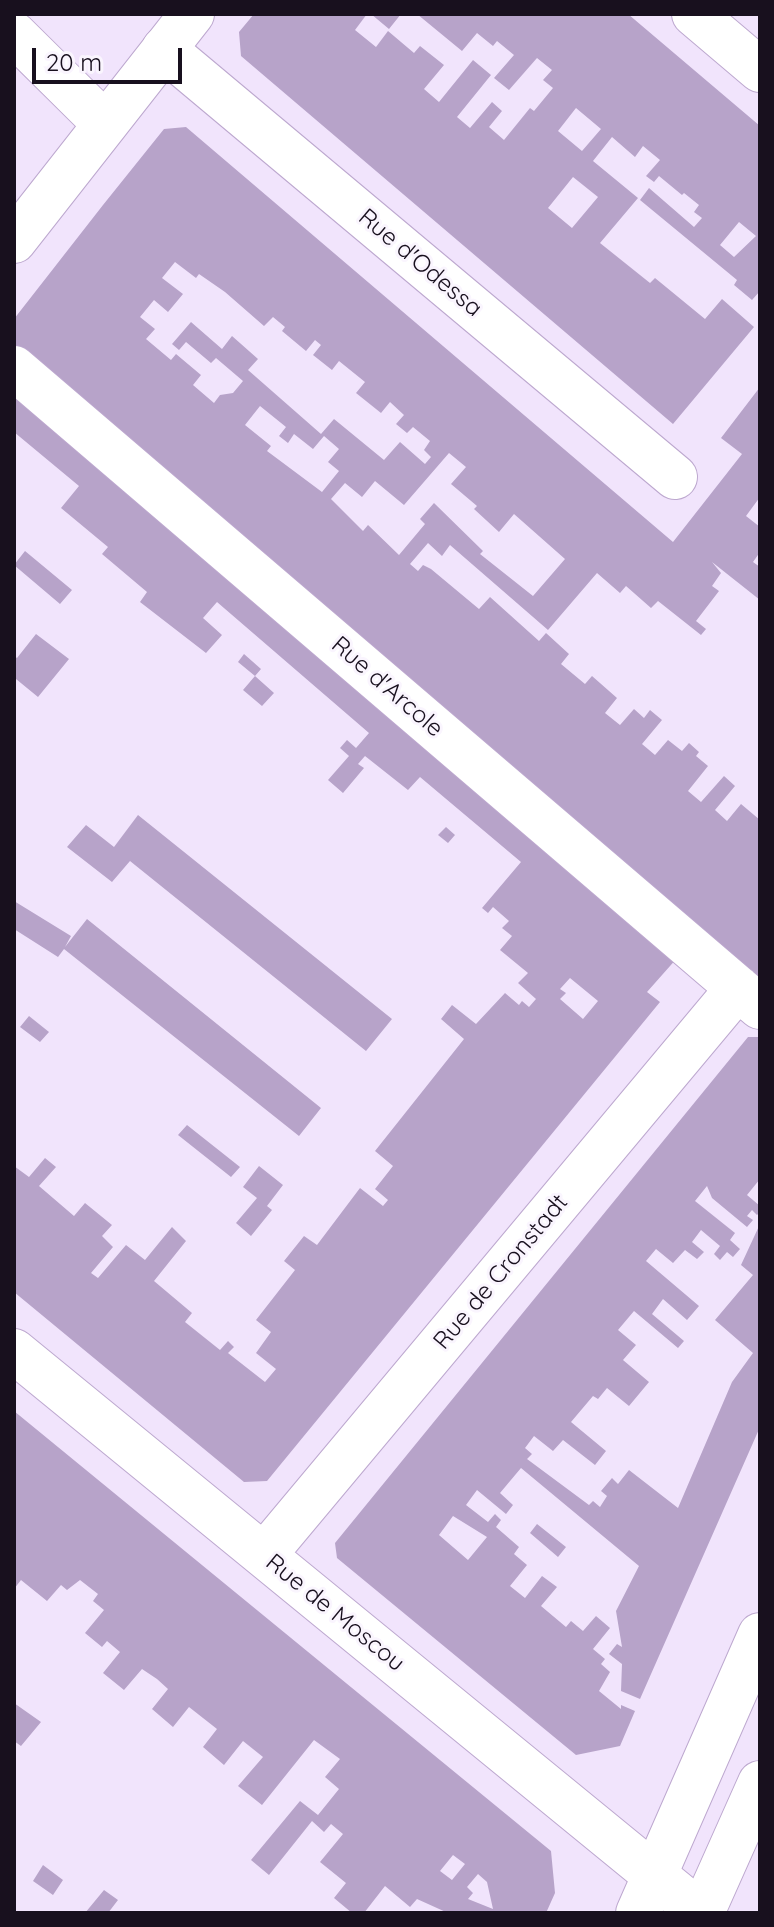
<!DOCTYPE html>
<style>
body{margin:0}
#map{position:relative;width:774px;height:1927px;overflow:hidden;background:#f1e4fc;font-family:Quicksand,sans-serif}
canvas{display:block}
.frame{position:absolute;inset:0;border:16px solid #18101e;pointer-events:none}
.scale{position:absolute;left:32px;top:48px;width:150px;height:36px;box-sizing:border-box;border:4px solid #18101e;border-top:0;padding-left:10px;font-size:24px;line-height:28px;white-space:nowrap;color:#18101e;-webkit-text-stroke:6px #faf5fe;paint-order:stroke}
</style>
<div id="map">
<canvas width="774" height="1927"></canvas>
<div class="frame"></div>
<div class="scale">20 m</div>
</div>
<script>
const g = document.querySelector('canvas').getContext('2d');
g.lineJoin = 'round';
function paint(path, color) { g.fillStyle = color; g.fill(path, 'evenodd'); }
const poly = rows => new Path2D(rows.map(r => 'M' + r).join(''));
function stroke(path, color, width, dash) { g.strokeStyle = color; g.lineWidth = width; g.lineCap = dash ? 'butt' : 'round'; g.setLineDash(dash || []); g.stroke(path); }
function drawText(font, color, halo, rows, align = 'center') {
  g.font = font + ' Quicksand,sans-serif'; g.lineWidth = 6; g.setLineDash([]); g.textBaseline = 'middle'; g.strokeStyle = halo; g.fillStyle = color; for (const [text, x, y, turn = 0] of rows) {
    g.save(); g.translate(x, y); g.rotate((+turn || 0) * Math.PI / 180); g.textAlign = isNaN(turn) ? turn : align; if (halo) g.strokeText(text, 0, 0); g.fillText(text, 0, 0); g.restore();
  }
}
paint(poly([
 [254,14,367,14,355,30,376,47,388,31,414,53,420,46,444,65,424,89,439,102,473,60,491,75,457,117,470,128,492,102,502,111,489,127,504,140,530,108,534,111,553,88,543,80,552,70,537,58,509,90,494,78,514,55,497,41,493,46,477,33,462,51,417,14,628,14,760,126,760,291,752,300,734,285,737,280,640,200,649,188,694,227,702,218,694,212,699,205,684,193,682,195,659,176,654,182,646,176,660,160,643,146,635,157,612,137,593,161,638,198,600,243,650,283,655,278,705,319,722,299,754,327,673,424,241,56,239,32],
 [576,108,601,129,582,151,558,131],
 [573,177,598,197,572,228,548,208],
 [739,222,756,236,734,257,720,245],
 [371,14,401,14,389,29],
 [186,127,673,542,742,454,721,438,760,387,760,497,746,516,760,527,760,552,753,562,760,567,760,600,712,562,721,573,712,586,719,591,696,621,706,629,701,635,658,601,651,608,626,586,620,593,597,573,548,630,450,545,442,556,428,543,410,564,418,571,423,565,431,569,479,609,490,597,539,641,546,633,569,654,561,664,585,684,592,676,617,698,605,713,620,725,634,709,644,718,650,710,662,720,642,744,655,755,668,740,682,751,689,743,699,752,696,756,708,766,688,791,701,802,724,776,735,786,715,810,727,821,741,804,760,820,760,983,14,345,14,319,103,205,164,129],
 [175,262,196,278,199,274,225,292,264,326,273,317,285,327,282,331,306,351,315,340,321,345,313,355,332,370,339,361,365,382,356,393,381,413,390,402,404,415,396,424,407,433,413,427,430,441,424,450,431,457,425,464,400,442,384,460,334,419,321,434,248,370,258,359,232,336,222,349,191,322,172,344,179,350,186,342,211,363,216,358,243,381,233,393,220,395,214,403,193,385,201,375,176,354,171,360,146,339,155,329,140,317,154,300,168,312,183,294,162,278],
 [260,406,286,427,279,436,288,443,294,434,313,449,324,436,339,449,328,462,339,471,322,492,267,451,271,446,245,425],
 [449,453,466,467,451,484,477,506,474,509,499,532,514,514,565,559,533,596,480,554,483,551,434,503,420,519,425,524,399,555,368,525,363,531,331,499,345,483,362,497,375,481,404,505],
 [14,389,678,957,647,992,660,1002,267,1481,244,1482,14,1292,14,1166,29,1177,45,1158,56,1167,39,1186,74,1216,85,1203,112,1225,102,1236,113,1247,91,1273,98,1278,126,1245,145,1260,172,1227,186,1241,154,1281,192,1313,185,1322,220,1350,228,1341,234,1347,228,1353,265,1382,276,1369,256,1353,271,1332,256,1320,295,1270,284,1261,304,1236,317,1245,360,1188,383,1206,388,1200,375,1189,393,1166,375,1151,464,1039,441,1019,452,1005,476,1024,505,993,519,1005,522,1001,529,1007,536,999,518,983,528,973,500,950,512,936,502,928,509,921,493,907,488,913,482,908,521,862,420,777,408,790,365,756,358,764,364,768,343,793,328,780,349,756,340,748,347,740,356,748,369,733,217,602,203,618,222,635,206,653,140,602,147,592,102,554,108,547,61,508,79,486,14,432],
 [570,978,598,1001,583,1019,560,999,566,993,560,989],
 [25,551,72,590,60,604,14,565],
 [36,634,69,659,38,697,16,679,14,682,14,656,17,658],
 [244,654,261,669,255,676,238,662],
 [255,676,274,693,262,706,243,690],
 [138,815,392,1019,366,1051,130,861,112,882,67,847,86,825,114,847],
 [446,827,455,835,448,843,438,835],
 [14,901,71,936,65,947,87,919,321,1108,299,1136,64,949,58,957,14,929],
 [29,1016,49,1032,40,1042,20,1027],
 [748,1037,760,1037,760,1179,747,1195,760,1206,760,1212,757,1215,752,1210,747,1216,753,1220,747,1227,712,1198,707,1186,695,1201,735,1233,730,1240,740,1249,733,1257,727,1252,720,1260,714,1254,720,1246,701,1230,692,1242,704,1252,697,1259,685,1250,673,1263,656,1249,646,1261,699,1306,687,1320,663,1299,652,1314,684,1341,678,1348,634,1311,618,1330,636,1345,623,1360,649,1382,629,1406,607,1388,598,1399,593,1396,571,1422,606,1451,595,1465,563,1440,553,1451,534,1436,525,1448,532,1454,527,1459,589,1505,593,1501,600,1507,607,1496,601,1491,612,1478,618,1484,629,1470,678,1508,732,1382,753,1353,715,1320,753,1275,741,1265,760,1224,760,1427,640,1699,621,1691,622,1664,609,1654,617,1644,622,1647,616,1611,639,1566,521,1468,500,1493,513,1505,506,1514,477,1490,466,1505,488,1522,495,1514,501,1520,496,1527,519,1547,514,1554,527,1565,510,1586,525,1598,542,1576,557,1587,541,1606,566,1627,571,1621,583,1631,596,1616,610,1628,593,1649,605,1659,601,1664,610,1672,599,1691,621,1709,621,1705,635,1711,620,1746,576,1755,337,1558,335,1543],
 [453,1516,487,1537,468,1560,439,1535],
 [187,1125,240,1167,231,1177,178,1135],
 [259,1166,283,1185,267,1206,272,1210,251,1236,236,1223,257,1198,243,1187],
 [14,1411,551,1851,555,1893,546,1913,448,1913,417,1899,410,1907,385,1886,364,1913,352,1913,334,1898,346,1883,320,1862,343,1834,331,1824,324,1832,312,1821,269,1875,251,1860,300,1801,318,1815,339,1789,325,1777,340,1759,314,1740,262,1805,238,1786,263,1757,243,1741,224,1765,203,1747,217,1729,189,1707,173,1727,152,1709,168,1689,157,1679,142,1669,124,1690,103,1673,120,1652,107,1641,102,1647,85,1633,104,1610,93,1601,98,1594,80,1580,67,1590,61,1585,47,1601,21,1580,14,1589],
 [453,1855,465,1864,452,1880,440,1871],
 [478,1874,487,1882,493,1909,468,1899,473,1893,467,1887],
 [537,1524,566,1547,558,1557,530,1533],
 [14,1703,41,1722,21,1746,14,1741],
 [43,1865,63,1880,53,1895,33,1881],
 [104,1890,118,1900,108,1913,85,1913]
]), '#b7a3c9');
const street = poly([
 [694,14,760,70],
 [14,34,105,124],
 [164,49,675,477],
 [14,368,760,1007],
 [14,1351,701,1913],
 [264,1555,738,988]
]);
const secondary = poly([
 [14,241,192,14],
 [638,1913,760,1635],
 [702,1913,760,1783]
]);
stroke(street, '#bda8cf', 46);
stroke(secondary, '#bda8cf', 46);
stroke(street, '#fff', 44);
stroke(secondary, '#fff', 44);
drawText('24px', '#18101e', '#faf5fe', [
 ["Rue d'Odessa",420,263,40],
 ["Rue d'Arcole",387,687,41],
 ["Rue de Cronstadt",501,1272,-50],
 ["Rue de Moscou",335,1613,39]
]);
</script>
